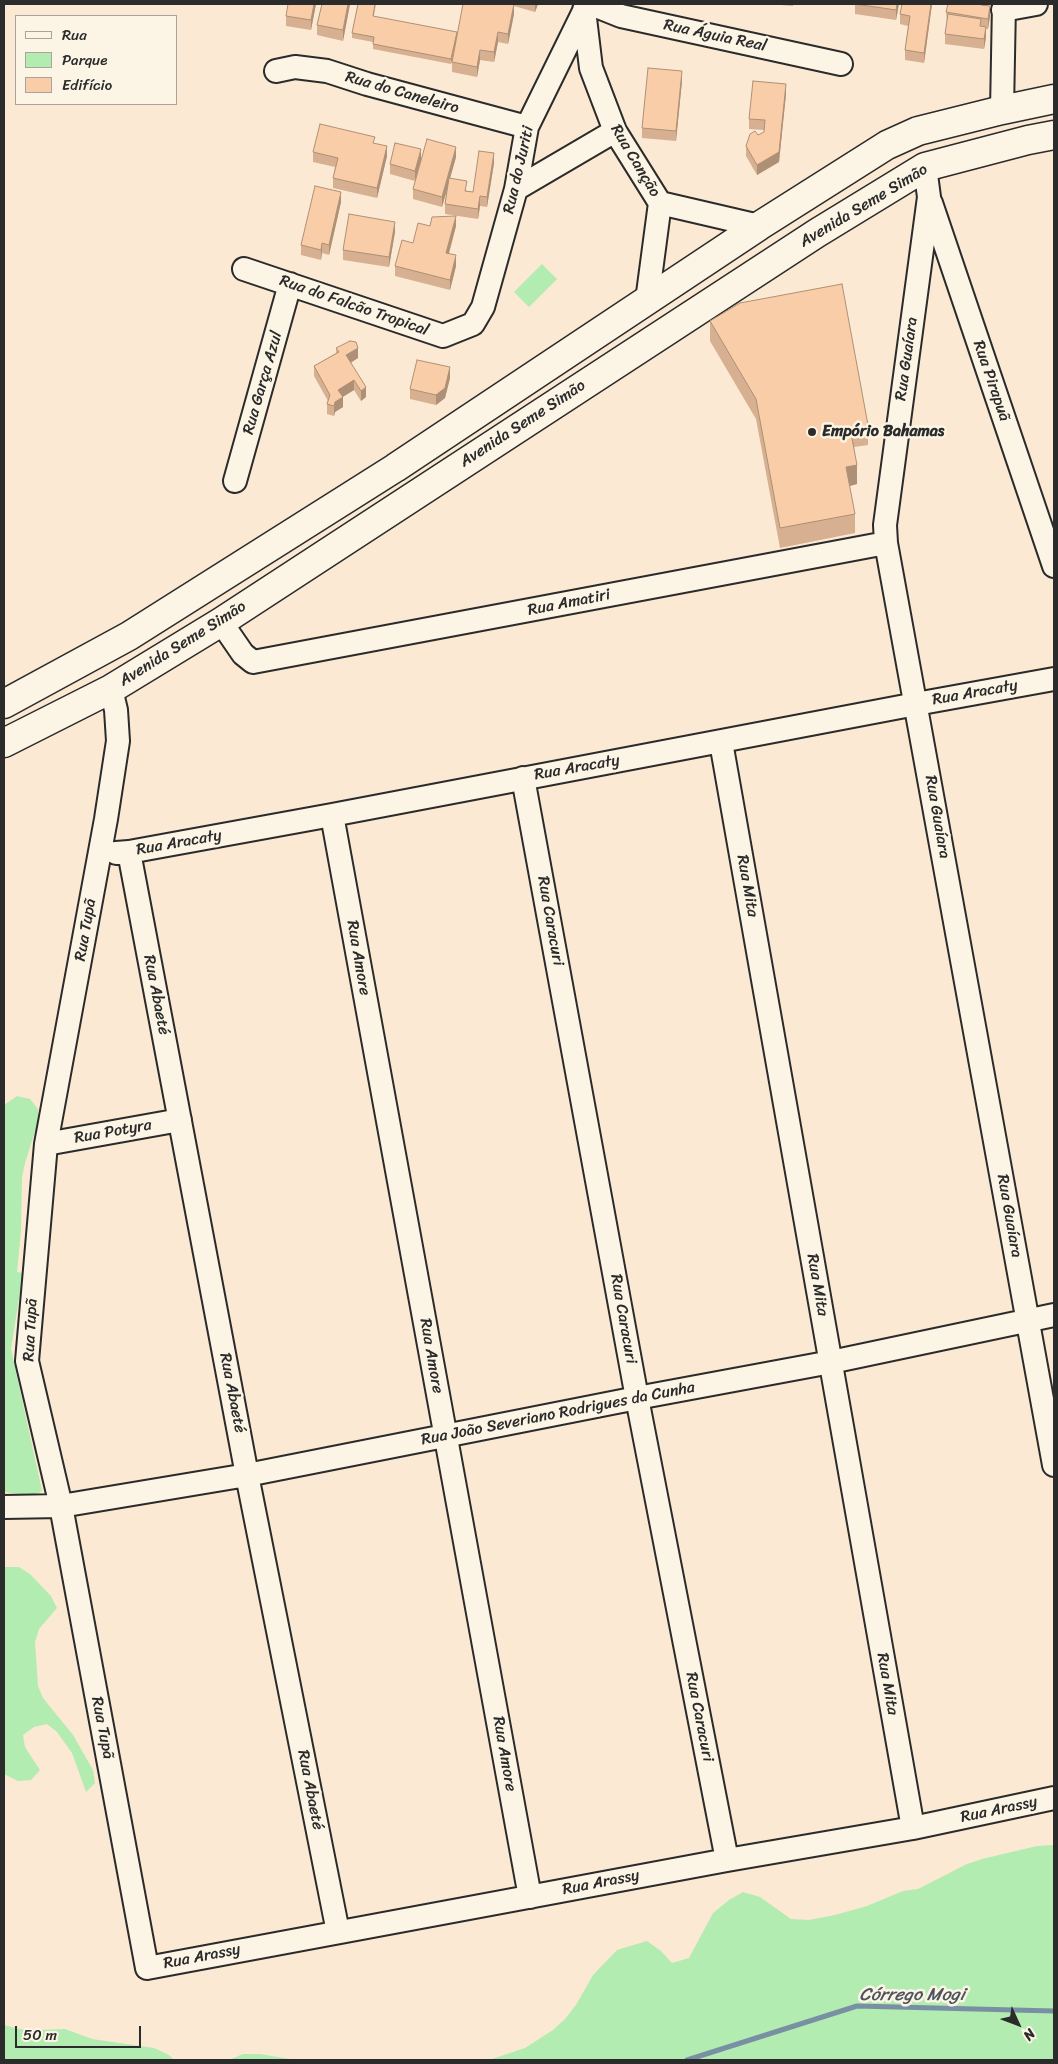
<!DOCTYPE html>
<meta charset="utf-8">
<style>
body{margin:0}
#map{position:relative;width:1058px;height:2064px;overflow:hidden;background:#fbe9d3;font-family:Sriracha,sans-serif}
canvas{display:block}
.frame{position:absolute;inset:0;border:5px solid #2b2b2b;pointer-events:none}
.legend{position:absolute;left:15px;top:15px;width:162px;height:90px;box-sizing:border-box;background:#fcf5e5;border:1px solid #a8a49b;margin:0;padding:6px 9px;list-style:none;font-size:15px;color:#2b2b2b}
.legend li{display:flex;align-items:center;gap:10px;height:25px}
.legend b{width:25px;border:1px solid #a8a49b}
.north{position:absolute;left:993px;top:1999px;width:50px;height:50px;-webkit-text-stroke:4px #fcf5e5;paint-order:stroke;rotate:133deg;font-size:14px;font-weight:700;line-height:20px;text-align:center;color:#2b2b2b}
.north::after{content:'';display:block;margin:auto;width:18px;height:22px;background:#2b2b2b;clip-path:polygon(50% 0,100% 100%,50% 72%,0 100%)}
.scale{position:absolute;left:15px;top:2026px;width:126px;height:22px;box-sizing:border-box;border:2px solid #2b2b2b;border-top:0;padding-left:6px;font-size:15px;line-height:18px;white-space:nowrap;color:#2b2b2b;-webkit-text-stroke:4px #fcf5e5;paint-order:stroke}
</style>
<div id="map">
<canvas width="1058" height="2064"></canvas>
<div class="frame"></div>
<ul class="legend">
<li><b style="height:6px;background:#fcf5e5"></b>Rua</li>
<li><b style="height:14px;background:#b2ecb1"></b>Parque</li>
<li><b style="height:14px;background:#f9cda8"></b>Edifício</li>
</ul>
<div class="north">N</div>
<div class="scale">50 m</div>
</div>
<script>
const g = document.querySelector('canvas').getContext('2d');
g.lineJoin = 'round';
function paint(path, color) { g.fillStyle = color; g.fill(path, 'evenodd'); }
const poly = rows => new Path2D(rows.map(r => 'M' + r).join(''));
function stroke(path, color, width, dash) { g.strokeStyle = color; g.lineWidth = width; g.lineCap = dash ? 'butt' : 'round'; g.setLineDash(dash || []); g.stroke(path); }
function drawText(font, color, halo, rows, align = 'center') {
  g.font = font + ' Sriracha,sans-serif'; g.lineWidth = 5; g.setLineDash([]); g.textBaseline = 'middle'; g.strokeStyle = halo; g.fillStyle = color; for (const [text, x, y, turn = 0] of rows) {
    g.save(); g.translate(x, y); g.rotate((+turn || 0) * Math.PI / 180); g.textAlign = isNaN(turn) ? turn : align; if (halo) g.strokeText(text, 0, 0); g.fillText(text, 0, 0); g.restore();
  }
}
paint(poly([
 [542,264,557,279,529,307,514,292],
 [17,1096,30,1099,38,1109,38,1122,25,1163,22,1177,21,1231,17,1272,23,1273,11,1349,42,1491,34,1496,4,1492,4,1105],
 [4,1567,19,1567,30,1574,51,1596,57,1608,39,1629,35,1642,38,1686,43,1698,73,1735,93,1770,95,1783,86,1792,72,1753,57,1732,47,1724,34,1727,23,1735,25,1747,40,1770,31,1780,18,1781,4,1774],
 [1054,1845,1054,2060,489,2060,525,2048,553,2030,565,2019,576,2005,593,1975,617,1950,647,1941,661,1951,672,1963,689,1958,713,1913,729,1900,743,1892,760,1897,791,1919,809,1920,835,1915,867,1906,903,1891,918,1889,967,1864,982,1859,1037,1846],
 [4,2025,19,2029,35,2030,65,2029,92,2039,154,2048,169,2055,174,2060,4,2060],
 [243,2054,260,2054,296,2060,229,2060]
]), '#b2ecb1');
stroke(poly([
 [687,2060,857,2006,1054,2011]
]), '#798fa4', 5);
const minor = poly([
 [591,4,621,16,841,64],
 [584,10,591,68,615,131,660,203,647,301],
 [1003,10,1036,4],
 [276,71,295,67,327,71,367,84,527,127],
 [1002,110,1004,4],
 [925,167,929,197,885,525,886,543,1054,1465],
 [516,189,615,131],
 [660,203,759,226],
 [931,203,1054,566],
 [244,269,443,336,473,324,483,307,516,189,527,127,584,11],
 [235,481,290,284],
 [221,622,243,654,253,662,886,543],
 [111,689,116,710,118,741,106,819,46,1144,27,1361,61,1506,147,1968,727,1860,913,1828,1054,1798],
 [721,742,913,1828],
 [523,778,637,1398,727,1860],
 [332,815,530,1897],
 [129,852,247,1475,338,1932],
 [116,853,129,852,332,815,916,704,1054,679],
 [46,1144,180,1120],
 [4,1507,61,1506,247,1475,637,1398,831,1362,1054,1315]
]);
const major = poly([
 [4,704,129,636,395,468,759,226,887,145,918,131,1002,110,1054,99],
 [4,743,111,689,221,622,817,233,925,167,1028,140,1054,135]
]);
stroke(minor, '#2b2b2b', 26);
stroke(major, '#2b2b2b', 31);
stroke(minor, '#fcf5e5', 22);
stroke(major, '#fcf5e5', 28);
paint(poly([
 [316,4,311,30,286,26,286,16],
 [322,4,350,4,343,41,317,35,317,25],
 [358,4,376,4,374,16,457,37,451,64,373,49,373,42,352,38,352,33],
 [463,4,538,4,535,12,514,6,514,14,508,44,498,42,494,62,480,60,477,77,452,72,452,62],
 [767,4,793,4,793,6],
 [855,4,899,4,896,20,855,14],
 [902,4,932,4,924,63,905,60,905,50,908,26,900,24,900,14],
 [948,4,986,4,983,4,983,5,990,16,988,29,986,29,986,37,984,49,945,44,945,34,947,22,946,12],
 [682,81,676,141,642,138,642,128],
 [786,94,779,162,757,175,746,156,746,146,758,135,764,132,764,130,749,129,749,119],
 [375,143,387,156,377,198,333,188,333,178,335,167,313,162,313,152],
 [456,157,450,178,467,191,473,192,494,163,487,207,480,206,478,219,445,214,445,204,447,190,442,207,413,199,413,189],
 [421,160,415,181,390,174,390,164],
 [341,202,329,255,322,253,321,260,301,255,301,245],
 [430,226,456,226,449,254,456,266,450,290,395,276,395,266,413,243],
 [395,232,389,267,343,260,343,250],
 [710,321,868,425,868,445,854,447,857,484,849,486,855,514,855,533,780,548,756,419,710,341],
 [336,348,358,358,351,363,366,397,361,401,354,390,342,397,343,407,335,412,334,416,327,414,327,404,328,401,314,376,314,366,336,353],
 [450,378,445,398,436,405,410,399,410,389]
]), '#d6b090');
paint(poly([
 [314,4,316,4,311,30,311,20],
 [348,4,350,4,343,41,343,30],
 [514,4,514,14,508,44,508,34],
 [535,4,538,4,535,12],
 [897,4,899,4,896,20,896,10],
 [931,4,932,4,924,63,924,53],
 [990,6,990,16,988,29,988,19],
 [986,27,986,37,984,49,984,39],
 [457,32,457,37,451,64,451,59],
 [498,32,498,42,494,62,494,52],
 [480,50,480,60,477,77,477,67],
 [682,71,682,81,676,141,676,131],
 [786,84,786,94,779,162,757,175,757,165],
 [387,146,387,156,377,198,377,188],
 [456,147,456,157,442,207,442,197],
 [421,149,421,160,415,181,415,171],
 [494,153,494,163,487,207,487,197],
 [341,192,341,202,329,255,329,245],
 [480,196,480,206,478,219,478,209],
 [456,216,456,226,446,263,446,253],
 [395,222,395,232,389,267,389,257],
 [322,243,322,253,321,260,321,250],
 [456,255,456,266,450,290,450,280],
 [358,348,358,358,346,365,346,355],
 [450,367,450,378,445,398,436,405,436,395],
 [354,380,354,390,338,400,338,390],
 [366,387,366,397,361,401,361,391],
 [343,397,343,407,335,412,334,416,334,406,335,402],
 [857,465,857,484,846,487,846,467]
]), '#ae9076');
const building = poly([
 [288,4,314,4,311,20,286,16,288,4],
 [322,4,348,4,343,30,317,25,322,4],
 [358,4,375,4,373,16,457,32,451,59,373,44,374,37,352,33,358,4],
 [463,4,514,4,508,34,498,32,494,52,480,50,477,67,452,62,463,4],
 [855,4,897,4,896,10,855,4],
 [902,4,931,4,924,53,905,50,910,16,900,14,902,4],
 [948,4,982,4,981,5,990,6,988,19,946,12,948,4],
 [948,14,981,19,980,26,986,27,984,39,945,34,948,14],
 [648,68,682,71,676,131,642,128,648,68],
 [753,81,786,84,779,152,757,165,746,146,750,134,755,131,758,135,764,132,765,120,749,119,753,81],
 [320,124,375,137,373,143,387,146,377,188,333,178,338,158,313,152,320,124],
 [427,139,456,147,442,197,413,189,427,139],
 [395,143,421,149,415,171,390,164,395,143],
 [479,151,494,153,487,197,480,196,478,209,445,204,449,178,467,181,465,191,473,192,479,151],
 [315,186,341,192,329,245,322,243,321,250,301,245,315,186],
 [349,214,395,222,389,257,343,250,349,214],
 [456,216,446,253,456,255,450,280,395,266,402,240,413,243,418,223,430,226,432,217,456,216],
 [842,284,868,425,850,428,857,465,846,467,855,514,780,528,756,399,710,321,740,303,842,284],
 [350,341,356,342,358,348,346,355,366,387,361,391,354,380,338,390,343,397,335,402,334,406,327,404,330,395,314,366,339,352,336,348,350,341],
 [417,360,450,367,445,388,436,395,410,389,417,360]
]);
paint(building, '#f9cda8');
stroke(building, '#ae9076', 1);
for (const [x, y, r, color] of [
 [812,432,5,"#2b2b2b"]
]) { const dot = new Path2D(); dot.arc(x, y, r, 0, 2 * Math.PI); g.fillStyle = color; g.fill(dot); stroke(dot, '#fcf5e5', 2); }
drawText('16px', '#2b2b2b', '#fcf5e5', [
 ["Rua Águia Real",715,36,12],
 ["Rua do Caneleiro",402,93,16],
 ["Rua Canção",635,161,59],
 ["Rua do Juriti",519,170,-77],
 ["Avenida Seme Simão",864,206,-31],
 ["Rua do Falcão Tropical",354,306,19],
 ["Rua Guaíara",907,359,-82],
 ["Rua Pirapuã",991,381,71],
 ["Rua Garça Azul",263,383,-74],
 ["Avenida Seme Simão",523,424,-33],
 ["Rua Amatiri",569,603,-11],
 ["Avenida Seme Simão",183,644,-32],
 ["Rua Aracaty",975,693,-10],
 ["Rua Aracaty",577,768,-10],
 ["Rua Guaíara",937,817,80],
 ["Rua Aracaty",179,843,-10],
 ["Rua Mita",747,886,80],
 ["Rua Caracuri",550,921,80],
 ["Rua Tupã",86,930,-80],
 ["Rua Amore",358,958,80],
 ["Rua Abaeté",156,995,79],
 ["Rua Potyra",113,1132,-10],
 ["Rua Guaíara",1009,1216,80],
 ["Rua Mita",817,1285,80],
 ["Rua Caracuri",623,1319,80],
 ["Rua Tupã",31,1330,-87],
 ["Rua Amore",431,1356,80],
 ["Rua Abaeté",232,1393,79],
 ["Rua João Severiano Rodrigues da Cunha",558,1414,-11],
 ["Rua Mita",887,1684,80],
 ["Rua Caracuri",699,1717,79],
 ["Rua Tupã",102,1728,79],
 ["Rua Amore",504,1754,80],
 ["Rua Abaeté",310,1790,79],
 ["Rua Arassy",999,1810,-12],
 ["Rua Arassy",601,1883,-11],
 ["Rua Arassy",202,1957,-11]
]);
drawText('bold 16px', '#2b2b2b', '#fcf5e5', [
 ["Empório Bahamas",822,432]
], 'left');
drawText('italic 18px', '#4c545e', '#fcf5e5', [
 ["Córrego Mogi",912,1995]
]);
</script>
